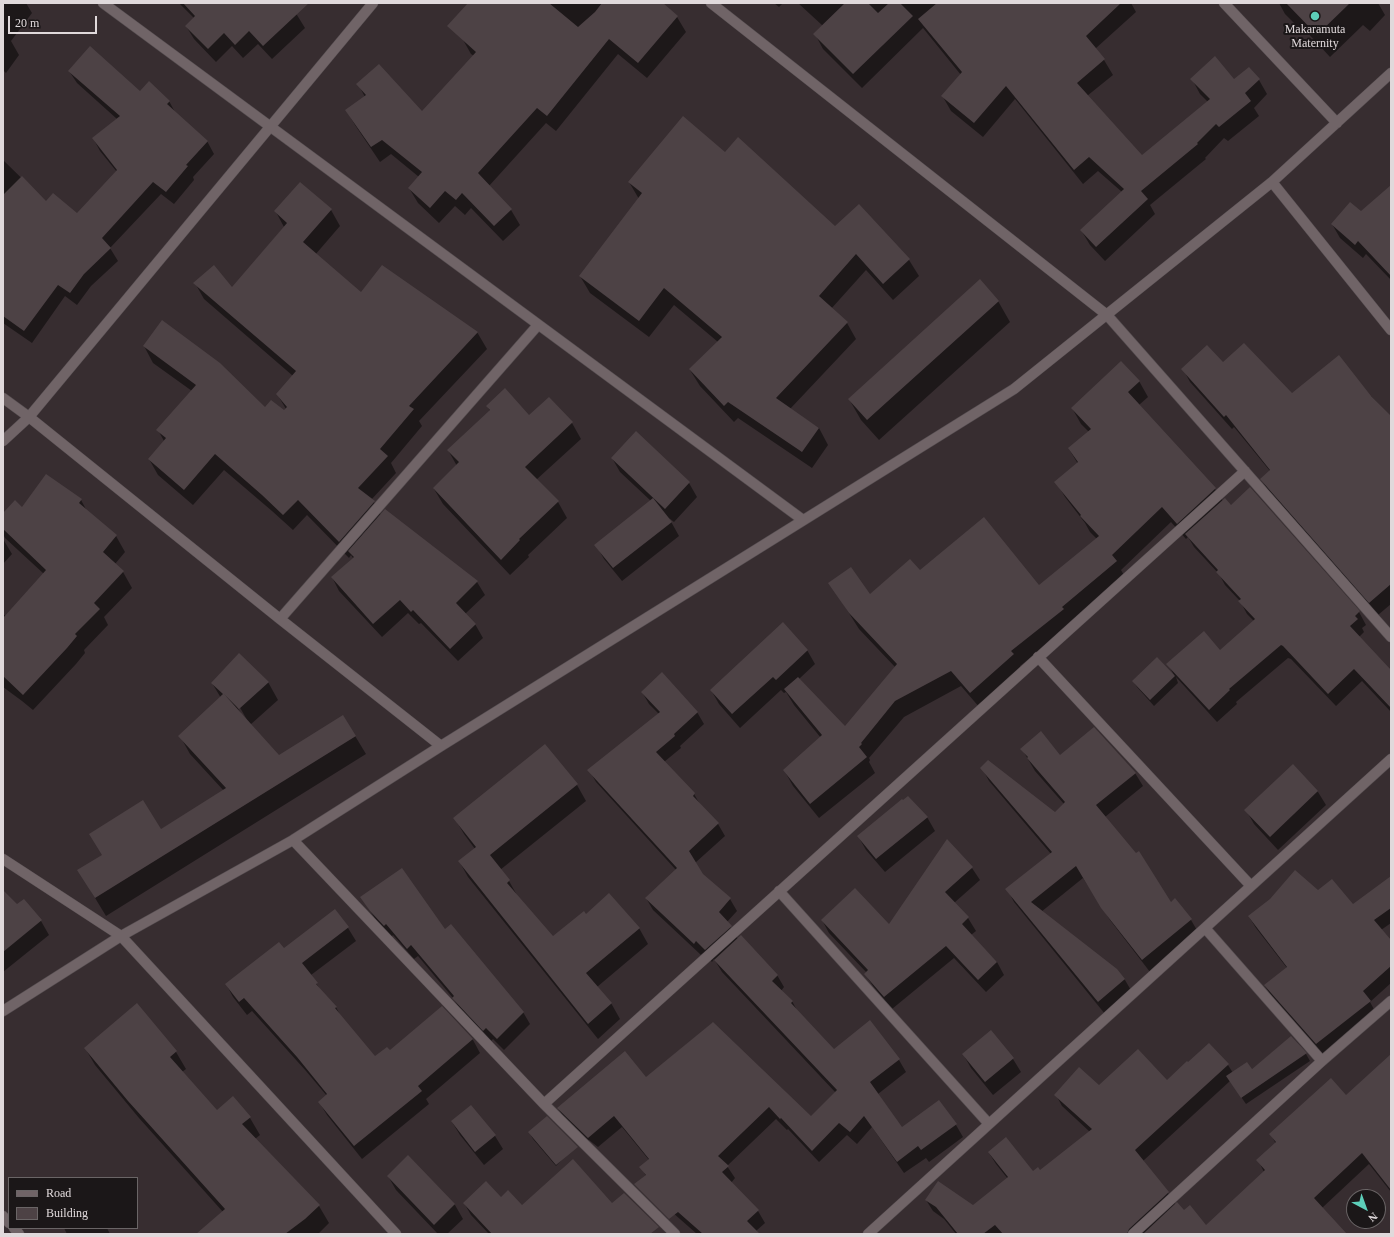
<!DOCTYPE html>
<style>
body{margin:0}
#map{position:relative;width:1394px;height:1237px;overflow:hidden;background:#372d30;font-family:Georgia,serif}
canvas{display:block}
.frame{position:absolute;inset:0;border:4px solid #e0d9db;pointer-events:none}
.legend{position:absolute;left:8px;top:1177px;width:130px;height:52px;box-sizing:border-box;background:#1b1718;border:1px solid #6a6566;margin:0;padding:5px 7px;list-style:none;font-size:12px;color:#e0d9db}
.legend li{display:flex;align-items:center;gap:8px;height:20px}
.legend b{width:20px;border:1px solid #6a6566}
.north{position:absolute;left:1346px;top:1189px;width:40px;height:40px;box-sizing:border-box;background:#1b1718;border:1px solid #6a6566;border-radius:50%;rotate:139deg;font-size:11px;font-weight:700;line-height:16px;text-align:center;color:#e0d9db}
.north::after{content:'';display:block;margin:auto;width:14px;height:18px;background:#5dceb9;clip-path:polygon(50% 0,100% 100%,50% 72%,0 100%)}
.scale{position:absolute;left:8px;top:16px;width:89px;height:18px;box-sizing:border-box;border:2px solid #e0d9db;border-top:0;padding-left:5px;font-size:12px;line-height:14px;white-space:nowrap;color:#e0d9db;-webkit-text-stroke:3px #1b1718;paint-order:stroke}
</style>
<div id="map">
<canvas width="1394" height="1237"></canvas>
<div class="frame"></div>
<ul class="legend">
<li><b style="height:5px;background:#706467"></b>Road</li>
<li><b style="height:11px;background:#4d4245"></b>Building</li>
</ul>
<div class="north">N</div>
<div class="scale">20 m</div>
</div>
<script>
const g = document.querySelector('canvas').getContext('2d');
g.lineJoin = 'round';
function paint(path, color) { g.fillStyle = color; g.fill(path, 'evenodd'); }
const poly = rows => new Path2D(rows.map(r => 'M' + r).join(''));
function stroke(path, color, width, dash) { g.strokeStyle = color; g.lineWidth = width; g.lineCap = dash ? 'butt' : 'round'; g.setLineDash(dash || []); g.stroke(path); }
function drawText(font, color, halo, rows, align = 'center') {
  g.font = font + ' Georgia,serif'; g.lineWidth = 4; g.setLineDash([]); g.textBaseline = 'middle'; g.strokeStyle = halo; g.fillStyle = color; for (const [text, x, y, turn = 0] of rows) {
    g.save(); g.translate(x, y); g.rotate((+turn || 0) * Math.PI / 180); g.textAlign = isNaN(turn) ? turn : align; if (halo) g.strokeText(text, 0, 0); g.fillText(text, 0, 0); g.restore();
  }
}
paint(poly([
 [3,3,26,3,32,13,11,41,19,55,6,73,3,70],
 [179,3,286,3,297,15,305,28,272,59,258,44,243,58,232,46,216,62,194,39,186,26,194,18],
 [495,3,661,3,677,17,686,32,647,78,618,54,556,131,546,123,489,186,511,210,520,225,503,241,471,208,465,215,455,206,439,223,418,203,409,188,419,177,391,154,380,162,355,125,346,110,365,97,358,84,422,112,474,56,471,54,462,38],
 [774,3,783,3,779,7],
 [798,3,1131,3,1136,12,1095,49,1104,60,1113,75,1087,96,1142,156,1208,102,1200,94,1192,79,1234,80,1259,80,1267,94,1254,108,1259,116,1228,141,1224,138,1205,158,1206,159,1150,205,1155,214,1105,261,1090,245,1081,230,1122,192,1098,171,1083,184,1015,99,983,137,951,111,943,97,961,75,923,28,862,88,823,49,815,34,823,26],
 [1279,3,1378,3,1385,15,1370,31,1363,25,1330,57,1306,31,1304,33,1285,14],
 [69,71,169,101,176,114,207,141,214,154,193,177,194,180,174,204,161,194,110,248,118,261,91,286,77,305,65,296,32,343,3,323,3,160,46,202,77,215,117,172,100,151,93,138,117,119,77,83],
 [725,153,835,228,859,205,909,260,919,276,893,300,866,270,831,309,847,323,856,339,790,409,819,428,828,445,812,468,738,418,734,422,700,386,690,370,718,342,674,305,649,337,590,293,580,276,639,199,629,182],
 [1391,187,1391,280,1366,254,1363,258,1340,238,1332,224,1361,212],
 [331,210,340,226,315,255,361,294,477,332,487,349,419,421,422,426,391,463,396,473,371,500,374,502,381,515,385,511,477,582,485,595,465,614,475,624,483,638,458,661,421,623,419,624,408,613,382,637,339,591,332,577,353,558,351,555,349,558,307,515,293,530,272,511,224,470,193,505,158,475,149,459,164,441,158,430,192,391,153,363,144,346,265,409,284,411,286,409,277,394,293,376,204,299,195,283,232,289,284,227,276,212],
 [998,301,1010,322,879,440,861,420,849,399],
 [1223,364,1292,394,1371,396,1391,417,1391,604,1378,615,1269,492,1261,479,1270,471,1234,427,1232,429,1190,382,1183,369],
 [1139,381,1148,397,1139,405,1215,489,1223,501,1231,506,1359,612,1366,625,1362,628,1364,632,1359,637,1391,672,1391,712,1362,681,1336,706,1291,659,1288,658,1236,702,1237,704,1217,722,1176,677,1178,683,1154,706,1137,687,1133,681,1174,675,1168,664,1220,651,1254,621,1247,614,1240,601,1225,585,1219,574,1194,547,1188,537,1186,539,1171,522,1121,570,1125,577,1072,625,1020,666,1022,670,980,708,961,686,904,717,869,758,870,760,869,762,875,773,819,818,793,786,784,770,821,738,794,705,786,692,784,693,781,690,740,728,719,704,711,690,807,650,815,664,799,679,845,728,895,667,859,629,830,583,870,596,920,571,1039,586,1097,539,1090,532,1085,523,1065,497,1056,482,1078,464,1069,449,1089,432,1081,424,1072,408],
 [487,406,529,417,572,423,581,439,536,480,558,502,567,518,528,555,529,557,510,575,443,504,434,489,457,466,448,450,490,411],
 [636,433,689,483,697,497,674,522,669,518,679,536,622,581,604,559,596,545,651,501,620,472,612,458],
 [81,500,88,513,116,536,125,552,115,564,123,572,132,588,104,617,108,625,84,650,85,653,76,664,33,710,22,701,3,687,3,614,6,616,44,574,5,538,3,534,3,514,22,509],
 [3,539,12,554,3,564],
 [268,682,278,700,250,725,279,756,343,716,366,754,106,916,89,888,160,830,224,791,190,754,180,736,221,698,212,683],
 [238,704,247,720,243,717,236,705],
 [642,692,697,712,704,724,680,746,681,748,664,762,694,794,701,806,718,824,725,836,695,863,702,875,730,899,737,911,727,922,738,939,777,975,784,987,781,991,792,1001,799,1014,834,1051,869,1022,899,1060,906,1072,878,1094,902,1129,939,1102,956,1125,963,1137,929,1162,926,1158,904,1173,872,1127,857,1144,847,1135,819,1162,788,1129,787,1130,776,1119,727,1166,735,1178,731,1183,758,1211,765,1223,756,1231,759,1234,697,1234,648,1191,646,1176,641,1167,649,1160,622,1127,598,1147,589,1140,587,1142,565,1120,558,1108,646,1078,712,1023,811,1117,836,1093,722,972,714,959,712,962,704,953,701,955,653,910,646,898,676,870,596,782,589,770,659,714,649,704],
 [1022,749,1060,756,1135,773,1143,786,1105,817,1170,903,1174,900,1191,920,1198,932,1150,972,1110,920,1083,878,1041,912,1116,970,1125,980,1132,992,1105,1014,1014,902,1007,889,1051,854,989,781,982,768,1055,814,1064,804,1035,771],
 [1293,765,1318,792,1326,805,1278,850,1254,824,1246,810],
 [577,785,586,801,500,870,509,881,518,897,552,938,639,928,648,944,597,987,611,1003,620,1019,598,1039,468,877,459,861,475,849,464,834,455,819],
 [927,817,935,831,885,872,866,850,858,836],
 [972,868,980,880,954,903,968,918,976,931,971,935,997,962,1004,975,986,992,954,958,892,1009,873,986,865,974,867,973,829,933,822,920,890,926],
 [1391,878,1391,923,1381,930,1391,941,1391,983,1370,1002,1376,1013,1323,1055,1272,997,1265,986,1287,968,1256,928,1249,917,1318,891,1353,905],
 [3,891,17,906,24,900,41,921,49,935,3,972],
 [361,897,444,930,523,1012,530,1024,504,1050,493,1039,490,1042,460,1009,453,998,418,956,414,959,393,935,391,937,378,923],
 [335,910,348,928,356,941,311,975,323,994,336,1007,341,1017,375,1057,390,1051,442,1008,473,1040,480,1053,426,1099,429,1104,362,1159,327,1115,319,1102,327,1096,306,1071,252,1011,247,1015,233,997,226,984,284,949],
 [991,1032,1013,1059,1021,1072,993,1095,971,1068,963,1054],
 [1291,1037,1306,1054,1310,1061,1246,1104,1230,1081,1143,1161,1168,1193,1176,1205,1206,1226,1264,1172,1258,1160,1276,1144,1271,1135,1345,1097,1391,1055,1391,1192,1369,1164,1322,1208,1345,1234,956,1234,944,1219,933,1211,926,1200,973,1207,1008,1179,996,1164,989,1153,1033,1173,1040,1172,1090,1132,1062,1106,1056,1095,1099,1086,1167,1081,1228,1065,1233,1073,1251,1070],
 [85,1048,176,1052,186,1069,182,1072,217,1111,250,1118,260,1135,255,1139,319,1206,329,1223,318,1234,198,1234,223,1212,139,1118,95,1065],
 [470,1107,495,1136,503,1149,484,1165,460,1135,452,1122],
 [529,1132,574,1147,556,1166,533,1139],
 [408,1157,455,1205,463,1219,447,1234,438,1234,396,1190,388,1176],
 [501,1198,522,1206,640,1234,489,1234,471,1215,464,1203],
 [64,1228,107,1228,110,1234,67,1234]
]), '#0007');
paint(poly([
 [183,3,309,3,263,46,249,31,235,45,224,33,208,49,185,26,195,16],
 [468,3,549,3,578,27,595,12,602,3,663,3,678,16,638,63,609,39,547,116,537,108,478,173,512,209,494,226,462,193,456,200,445,191,430,208,408,188,422,172,382,140,371,147,345,110,366,95,356,84,379,64,422,111,476,52,447,26],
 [845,3,868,3,878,13,889,3,900,3,913,16,853,74,813,34],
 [937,3,1121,3,1086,36,1105,59,1077,83,1142,155,1210,99,1190,79,1215,56,1234,79,1249,67,1260,79,1245,93,1251,101,1219,127,1216,124,1197,143,1198,144,1141,191,1148,199,1096,247,1080,230,1124,189,1089,157,1074,170,1006,86,974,123,941,96,962,72,918,19],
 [1286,3,1350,3,1317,35],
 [90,46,140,91,149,81,170,101,167,104,208,141,186,165,188,166,166,192,153,182,102,238,111,248,84,274,70,293,58,285,24,331,3,316,3,195,22,176,46,201,53,193,77,213,117,170,92,138,120,116,68,71],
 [683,116,725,152,738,137,835,226,859,204,910,259,883,284,856,254,819,296,848,322,776,398,819,428,802,452,728,402,724,406,689,369,722,337,664,288,639,321,579,276,642,193,628,182],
 [300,182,332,209,303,242,361,292,382,265,478,332,409,406,414,409,380,449,388,456,358,488,375,501,339,542,298,500,283,515,262,495,215,454,184,490,148,459,166,438,156,430,196,385,143,346,162,320,220,363,265,407,271,400,284,410,287,407,276,394,296,371,193,283,214,265,232,287,287,223,274,211],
 [1391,185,1391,276,1358,241,1355,245,1331,224,1350,202,1361,211],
 [980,279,999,301,867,420,848,399],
 [1244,343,1292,393,1339,355,1371,396,1391,416,1391,584,1369,603,1260,479,1270,470,1226,415,1224,417,1181,369,1207,345,1223,362],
 [1121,361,1140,381,1128,392,1216,488,1177,524,1162,507,1112,555,1117,561,1062,607,1064,609,1011,651,1014,654,970,693,951,671,895,701,861,743,862,744,859,747,867,757,810,804,783,770,822,735,784,689,798,677,845,726,897,664,849,613,828,583,851,567,870,594,910,559,920,570,984,517,1039,585,1099,536,1080,516,1081,515,1054,482,1078,462,1068,448,1091,429,1071,408],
 [505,388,529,415,549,397,573,422,525,467,559,501,519,539,520,540,501,560,433,488,459,462,447,450,490,410,486,406],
 [636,431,690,482,665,509,611,458],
 [46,474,82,499,79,503,117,535,103,552,124,571,94,603,100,609,75,634,77,636,67,648,23,695,3,676,3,618,46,570,3,529,3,513,15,500,22,507],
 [1250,487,1360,611,1355,616,1358,619,1350,626,1391,670,1391,708,1354,669,1328,694,1283,646,1281,645,1229,689,1230,690,1209,710,1166,664,1204,631,1220,650,1255,619,1238,601,1241,599,1216,572,1218,570,1185,534,1225,498,1231,505],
 [653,498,672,522,613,568,594,545],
 [385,509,478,581,456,603,476,624,450,649,413,610,411,612,400,600,373,624,331,577,354,557,348,551],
 [783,622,808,650,776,680,773,677,732,714,710,690],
 [239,653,269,682,239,709,224,694,279,755,343,715,356,736,95,898,77,870,102,855,89,834,143,800,161,829,226,788,178,736,223,694,211,683],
 [1157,657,1175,676,1150,700,1132,681],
 [662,672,698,712,674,734,675,736,656,752,695,793,693,796,719,823,689,851,703,874,731,898,719,912,732,926,705,950,696,941,694,944,645,898,677,868,587,770,660,712,641,692],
 [1094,727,1136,773,1096,805,1136,853,1139,851,1171,902,1175,898,1192,919,1142,960,1101,908,1076,866,1031,902,1117,969,1125,979,1098,1002,1005,889,1052,852,980,768,988,760,1055,812,1065,802,1027,758,1028,757,1020,749,1041,731,1060,755],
 [545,744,578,784,490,855,510,880,507,883,553,936,584,911,586,914,609,893,640,928,586,973,612,1003,588,1024,458,861,476,847,453,818],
 [1293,764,1318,791,1270,837,1244,810],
 [908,796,928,817,876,859,857,836,902,799,903,800],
 [947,839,973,867,945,892,969,917,962,924,997,962,978,980,946,946,884,997,864,974,868,970,821,920,855,888,889,924],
 [402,868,445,929,451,924,524,1012,497,1039,486,1028,483,1031,452,998,454,996,411,945,407,949,386,924,384,926,370,911,360,897],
 [1295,870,1318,890,1332,879,1353,904,1391,876,1391,908,1374,920,1391,940,1391,966,1363,991,1371,1001,1316,1044,1264,985,1287,967,1248,916,1270,899],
 [3,890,17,904,24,899,42,920,3,952],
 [335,909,349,927,302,963,318,983,316,984,337,1007,335,1008,375,1056,387,1047,390,1050,442,1006,473,1039,418,1086,422,1091,354,1146,318,1102,327,1094,297,1057,244,998,239,1002,225,984,279,942,284,948],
 [741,935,778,975,772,981,793,1001,791,1003,834,1049,870,1020,900,1059,870,1082,902,1127,939,1100,957,1124,921,1150,918,1146,897,1162,864,1116,850,1132,839,1123,812,1151,781,1118,780,1119,769,1107,718,1156,729,1166,722,1172,759,1210,747,1221,760,1234,703,1234,678,1212,669,1219,634,1184,646,1175,639,1167,649,1159,614,1116,588,1138,557,1108,625,1051,646,1077,713,1022,811,1116,837,1090,714,960],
 [137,1003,177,1051,170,1057,217,1110,233,1096,251,1117,242,1124,320,1205,305,1219,285,1234,196,1234,225,1209,128,1101,84,1048],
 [991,1030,1014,1058,985,1082,962,1054],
 [1291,1036,1307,1053,1241,1098,1226,1076,1247,1062,1252,1069],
 [1209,1043,1229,1064,1135,1150,1169,1192,1129,1229,1127,1234,1003,1234,995,1225,983,1234,958,1234,936,1207,925,1200,938,1181,973,1205,1008,1177,988,1152,1006,1137,1033,1171,1038,1167,1040,1170,1092,1129,1054,1095,1079,1067,1099,1085,1138,1049,1167,1080,1187,1061,1188,1062],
 [1391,1054,1391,1190,1362,1153,1314,1198,1347,1234,1143,1234,1177,1202,1184,1210,1190,1205,1206,1225,1265,1170,1256,1160,1276,1142,1269,1134,1331,1078,1346,1095],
 [471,1105,496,1135,475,1152,451,1121],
 [547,1116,578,1147,556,1165,528,1132],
 [408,1155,455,1204,434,1225,387,1176],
 [573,1159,612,1203,624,1193,659,1227,650,1234,492,1234,463,1203,486,1181,501,1197,508,1190,522,1205]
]), '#4d4245');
const minor = poly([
 [103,3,803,520],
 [711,3,1107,315,1391,637],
 [1224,3,1337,123],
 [1272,182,1391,330],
 [3,398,29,417,280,619,441,746],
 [3,441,29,417,373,3],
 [280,619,538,325],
 [1038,657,1251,886],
 [293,840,544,1104,675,1234],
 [3,859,121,936,396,1234],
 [779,891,989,1124],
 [1205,928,1322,1061],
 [3,1011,121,936,293,840,441,746,1014,389,1272,182,1391,73],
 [544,1104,1245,471],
 [3,1216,9,1223],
 [14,1228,19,1234],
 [868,1234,1391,759],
 [1133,1234,1322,1061,1391,1001]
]);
stroke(minor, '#544c4f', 11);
stroke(minor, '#706467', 10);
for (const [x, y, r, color] of [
 [1315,16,5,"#5dceb9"]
]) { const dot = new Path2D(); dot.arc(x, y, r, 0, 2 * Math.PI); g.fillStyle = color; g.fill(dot); stroke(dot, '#1b1718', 1.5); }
drawText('12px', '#e0d9db', '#1b1718', [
 ["Makaramuta",1315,30],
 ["Maternity",1315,44]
]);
</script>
